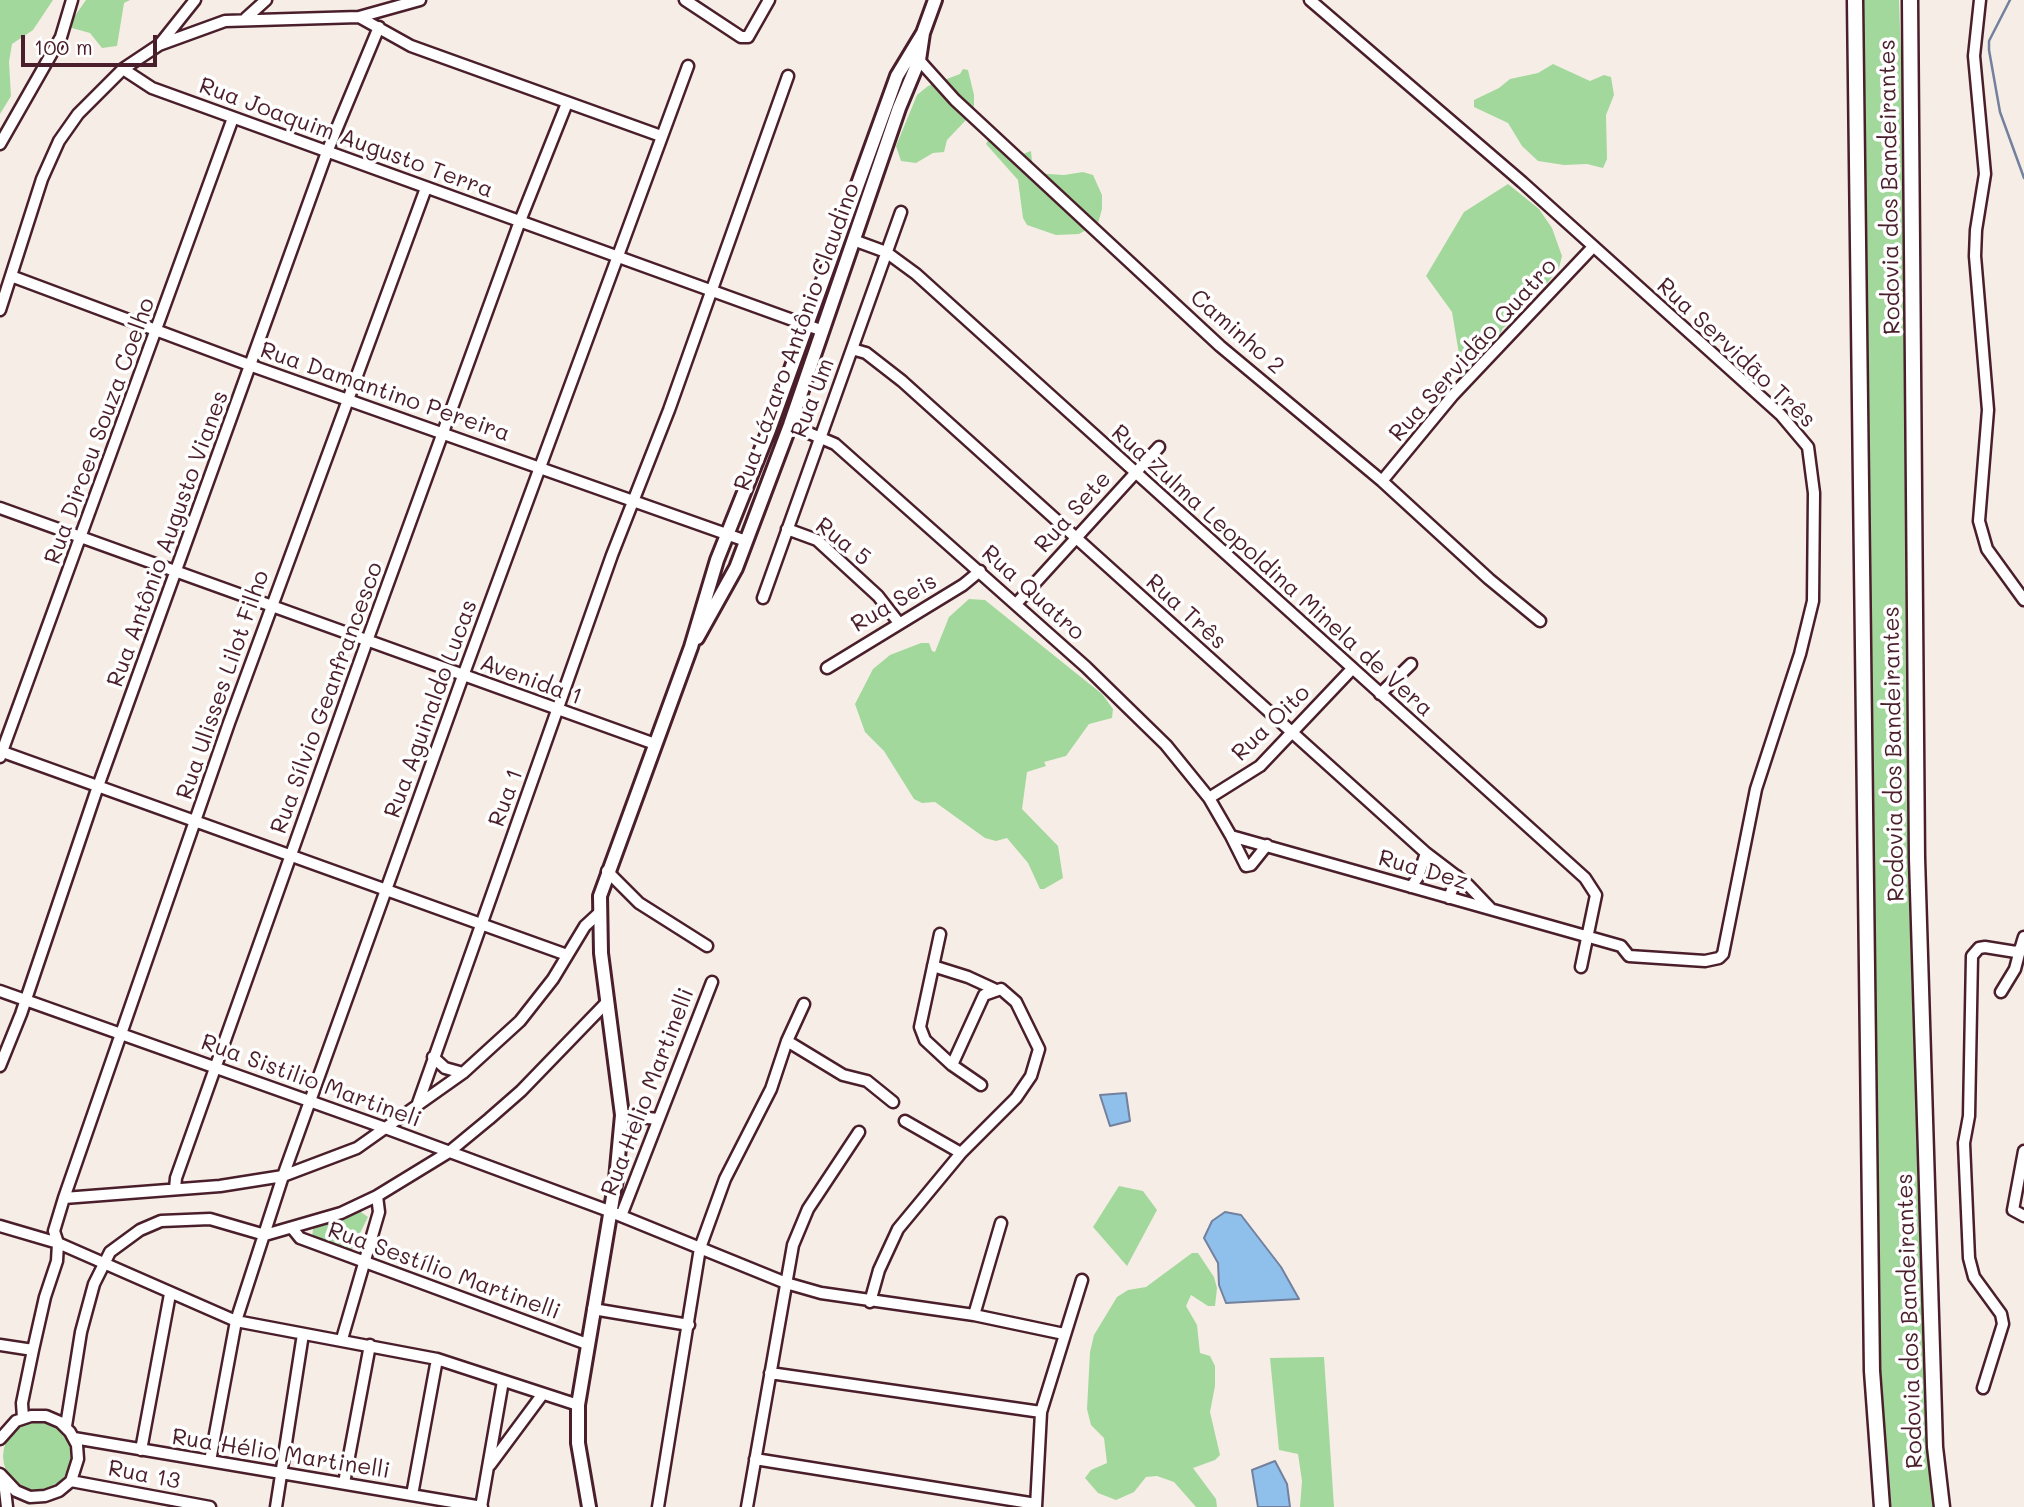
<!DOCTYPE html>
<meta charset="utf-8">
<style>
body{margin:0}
#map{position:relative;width:2024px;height:1507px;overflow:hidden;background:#f6eee6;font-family:Mali,sans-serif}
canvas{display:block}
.scale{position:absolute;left:21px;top:35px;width:136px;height:32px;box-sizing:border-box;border:4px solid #4a1f2b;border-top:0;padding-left:9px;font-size:21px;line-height:24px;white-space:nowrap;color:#4a1f2b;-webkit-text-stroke:5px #fff;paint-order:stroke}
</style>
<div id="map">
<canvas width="2024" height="1507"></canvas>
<div class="scale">100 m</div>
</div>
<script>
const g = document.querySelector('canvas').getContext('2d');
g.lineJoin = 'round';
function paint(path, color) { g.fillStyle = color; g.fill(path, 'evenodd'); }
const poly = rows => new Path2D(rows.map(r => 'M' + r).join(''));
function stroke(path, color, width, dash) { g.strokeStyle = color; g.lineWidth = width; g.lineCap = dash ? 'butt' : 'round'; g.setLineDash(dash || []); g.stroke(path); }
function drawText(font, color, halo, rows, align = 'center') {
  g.font = font + ' Mali,sans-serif'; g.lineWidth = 7; g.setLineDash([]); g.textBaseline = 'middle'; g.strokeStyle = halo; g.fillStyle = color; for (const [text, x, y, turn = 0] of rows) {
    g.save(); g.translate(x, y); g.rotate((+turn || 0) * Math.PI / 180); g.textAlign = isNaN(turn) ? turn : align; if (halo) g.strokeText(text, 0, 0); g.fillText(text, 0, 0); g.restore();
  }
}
paint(poly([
 [0,0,53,0,33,30,12,44,9,62,11,96,0,114],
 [86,0,130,0,124,3,117,46,102,48,90,33,72,28,72,20],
 [1863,0,1899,0,1903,115,1909,898,1926,1431,1933,1507,1889,1507,1881,1425],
 [1553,64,1590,81,1604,75,1611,77,1614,95,1606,115,1607,159,1603,168,1587,164,1564,165,1538,161,1522,146,1508,123,1474,107,1474,100,1499,88,1510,79,1538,73],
 [963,69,968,70,974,95,974,106,966,120,947,140,944,152,933,153,916,163,901,161,896,146,917,95,928,86,960,74],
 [995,128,1010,159,1031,151,1033,173,1064,175,1083,172,1093,175,1102,195,1102,209,1098,223,1079,234,1056,235,1027,225,1023,218,1018,180,986,144],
 [1508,184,1539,209,1552,228,1562,256,1559,268,1545,286,1511,309,1514,320,1503,328,1492,349,1475,369,1462,372,1452,312,1426,276,1464,212],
 [969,599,985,600,1102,694,1113,709,1112,718,1089,724,1066,756,1044,762,1046,766,1027,772,1022,809,1058,846,1063,878,1044,889,1040,889,1028,863,1007,838,996,841,985,838,935,802,922,803,914,799,884,751,865,732,855,704,873,669,890,655,921,643,929,643,932,651,935,652,949,617],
 [1119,1186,1143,1191,1157,1210,1127,1266,1093,1227],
 [358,1210,368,1217,352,1249,345,1251,312,1238,313,1229],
 [1192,1253,1198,1253,1214,1277,1217,1288,1215,1306,1208,1306,1191,1295,1186,1306,1197,1325,1200,1353,1210,1356,1215,1366,1215,1386,1210,1412,1220,1455,1215,1460,1193,1468,1216,1499,1217,1507,1196,1507,1174,1482,1157,1476,1146,1477,1134,1492,1116,1500,1098,1493,1085,1478,1091,1470,1107,1463,1104,1438,1091,1425,1087,1409,1090,1352,1094,1335,1117,1297,1128,1290,1146,1287],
 [1324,1357,1334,1507,1300,1507,1302,1481,1298,1454,1279,1450,1270,1358],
 '3 1456a34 34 0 1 1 68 0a34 34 0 1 1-68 0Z'
]), '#a2d89c');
const water = poly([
 [1126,1093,1130,1121,1110,1126,1100,1095,1126,1093],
 [1225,1212,1241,1215,1281,1267,1299,1299,1226,1303,1219,1285,1218,1263,1204,1238,1212,1221,1225,1212],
 [1275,1461,1287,1484,1290,1507,1258,1507,1252,1470,1275,1461]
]);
paint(water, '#8fc0eb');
stroke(water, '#73809e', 2);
stroke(poly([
 [2010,0,1989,41,1989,50,2000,112,2024,178]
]), '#73809e', 2.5);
const minor = poly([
 [685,0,741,37,748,37,769,0],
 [1980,0,1974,56,1985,174,1976,230,1975,256,1988,410,1979,521,1987,549,2024,600],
 [359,17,411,46,661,136],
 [246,18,266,0],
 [160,44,195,0],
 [919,60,955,100,1220,346,1382,481,1489,579,1540,621],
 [123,69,152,88,823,331],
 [0,144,61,37,72,0],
 [856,241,886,252,916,274,1585,878,1596,895,1581,967],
 [11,276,252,366,746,541],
 [0,310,42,179,59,141,78,114,123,69,159,45,225,21,359,17,420,0],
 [852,349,866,353,902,381,1426,853,1468,885,1490,908],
 [790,425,835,444,1086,667,1166,745,1209,798,1231,836,1621,946,1629,956,1705,961,1719,958,1723,954,1756,789,1800,654,1813,601,1814,493,1808,447,1781,415,1522,182,1310,0],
 [1382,481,1453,395,1593,247],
 [0,508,655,744],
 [787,529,817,540,878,596,899,623],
 [763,598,901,212],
 [1016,604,1159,447],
 [827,668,963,585,980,571],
 [1380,694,1411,664],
 [0,751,567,955],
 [0,757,233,118],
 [1209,798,1260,766,1352,669],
 [1231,836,1246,866,1251,865,1267,845],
 [607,871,639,903,707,946],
 [1411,887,1418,877,1426,853],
 [1449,898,1457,876],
 [940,934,920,1027,925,1040,952,1065],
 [933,966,968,977,994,989],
 [0,991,388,1129,609,1211,786,1283,821,1293,974,1315,1064,1334],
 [2001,992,2015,969,2020,950],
 [787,1041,843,1075,867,1081,893,1102],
 [433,1057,445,1068,463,1073],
 [0,1066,21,1014,97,789,327,152,379,27],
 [416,1109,612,555,669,410,788,76],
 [622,1115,657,1119],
 [905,1121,961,1153],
 [2024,1151,2013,1210,2024,1216],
 [175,1189,176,1178,367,641,520,221,567,103],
 [64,1198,229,723,426,188],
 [621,1216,712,982],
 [0,1226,58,1243,236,1321,437,1359,578,1405],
 [292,1228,300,1238,587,1344],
 [870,1302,879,1270,898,1229,961,1153,1016,1098,1031,1076,1039,1049,1016,1002,1001,989,984,995,952,1065,981,1085],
 [593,1309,689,1325],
 [974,1315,1001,1223],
 [342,1339,379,1212,377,1196],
 [0,1345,33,1350],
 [770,1373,1041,1412],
 [1983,1388,2003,1324,2001,1314,1974,1277,1969,1258,1964,1143,1969,1116,1972,956,1979,948,1985,947,2016,952,2020,950,2024,937],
 [23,1418,22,1403,33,1350,45,1297,57,1261,58,1243,54,1231,64,1198,220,1186,283,1176,357,1148,463,1073,520,1021,553,979,585,926,598,914],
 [66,1426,81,1332,94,1284,110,1252,140,1230,161,1221,210,1219,265,1235,341,1213,377,1196,449,1152,489,1119,521,1091,608,1001],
 [74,1438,482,1507],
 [0,1439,16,1421,31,1416,46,1416,60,1422,70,1432,77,1445,78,1459,71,1481,59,1491,45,1496,30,1497,16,1491,0,1474],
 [141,1450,170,1294],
 [755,1459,1036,1504],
 [210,1461,236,1321,283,1176,463,676,688,66],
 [490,1465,542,1395],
 [4,1481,7,1507],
 [71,1481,210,1507],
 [344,1483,370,1345],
 [412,1495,437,1359],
 [276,1507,303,1334],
 [481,1507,503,1381],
 [658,1507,700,1248,725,1179,771,1089,787,1041,804,1004],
 [747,1507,793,1245,808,1209,859,1132],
 [1036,1507,1041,1412,1082,1280]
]);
const major = poly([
 [697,638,736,568,790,425,899,108,919,60,923,33,935,0],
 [589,1507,578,1443,578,1405,616,1179,622,1115,601,953,600,896,691,647,717,560,769,430,897,76,923,33]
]);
const highway = poly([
 [1855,0,1872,1371,1882,1507],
 [1910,0,1917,858,1935,1447,1942,1507]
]);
stroke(minor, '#4a1f2b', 15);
stroke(major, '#4a1f2b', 18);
stroke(highway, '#4a1f2b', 19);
stroke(minor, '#fff', 10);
stroke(major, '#fff', 12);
stroke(highway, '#fff', 14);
drawText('23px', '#4a1f2b', '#fff', [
 ["Rua Joaquim Augusto Terra",346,138,20],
 ["Rodovia dos Bandeirantes",1890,187,-91],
 ["Caminho 2",1237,332,41],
 ["Rua Lázaro Antônio Claudino",797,337,-70],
 ["Rua Servidão Quatro",1473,350,-48],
 ["Rua Servidão Três",1736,353,43],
 ["Rua Damantino Pereira",385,392,19],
 ["Rua Um",813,398,-69],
 ["Rua Dirceu Souza Coelho",100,431,-70],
 ["Rua Sete",1073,512,-48],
 ["Rua Antônio Augusto Vianes",168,539,-70],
 ["Rua 5",843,542,38],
 ["Rua Zulma Leopoldina Minela de Vera",1272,571,42],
 ["Rua Quatro",1033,593,42],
 ["Rua Seis",894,603,-30],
 ["Rua Três",1186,612,42],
 ["Avenida 1",531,680,20],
 ["Rua Ulisses Lilot Filho",223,685,-71],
 ["Rua Sílvio Geanfrancesco",327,698,-70],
 ["Rua Aguinaldo Lucas",431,709,-70],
 ["Rua Oito",1271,723,-44],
 ["Rodovia dos Bandeirantes",1894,754,-91],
 ["Rua 1",506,798,-70],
 ["Rua Dez",1423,870,16],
 ["Rua Sistilio Martineli",311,1081,20],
 ["Rua Helio Martinelli",648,1092,-69],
 ["Rua Sestílio Martinelli",444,1271,20],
 ["Rodovia dos Bandeirantes",1910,1321,-92],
 ["Rua Hélio Martinelli",281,1454,9],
 ["Rua 13",144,1475,11]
]);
</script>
